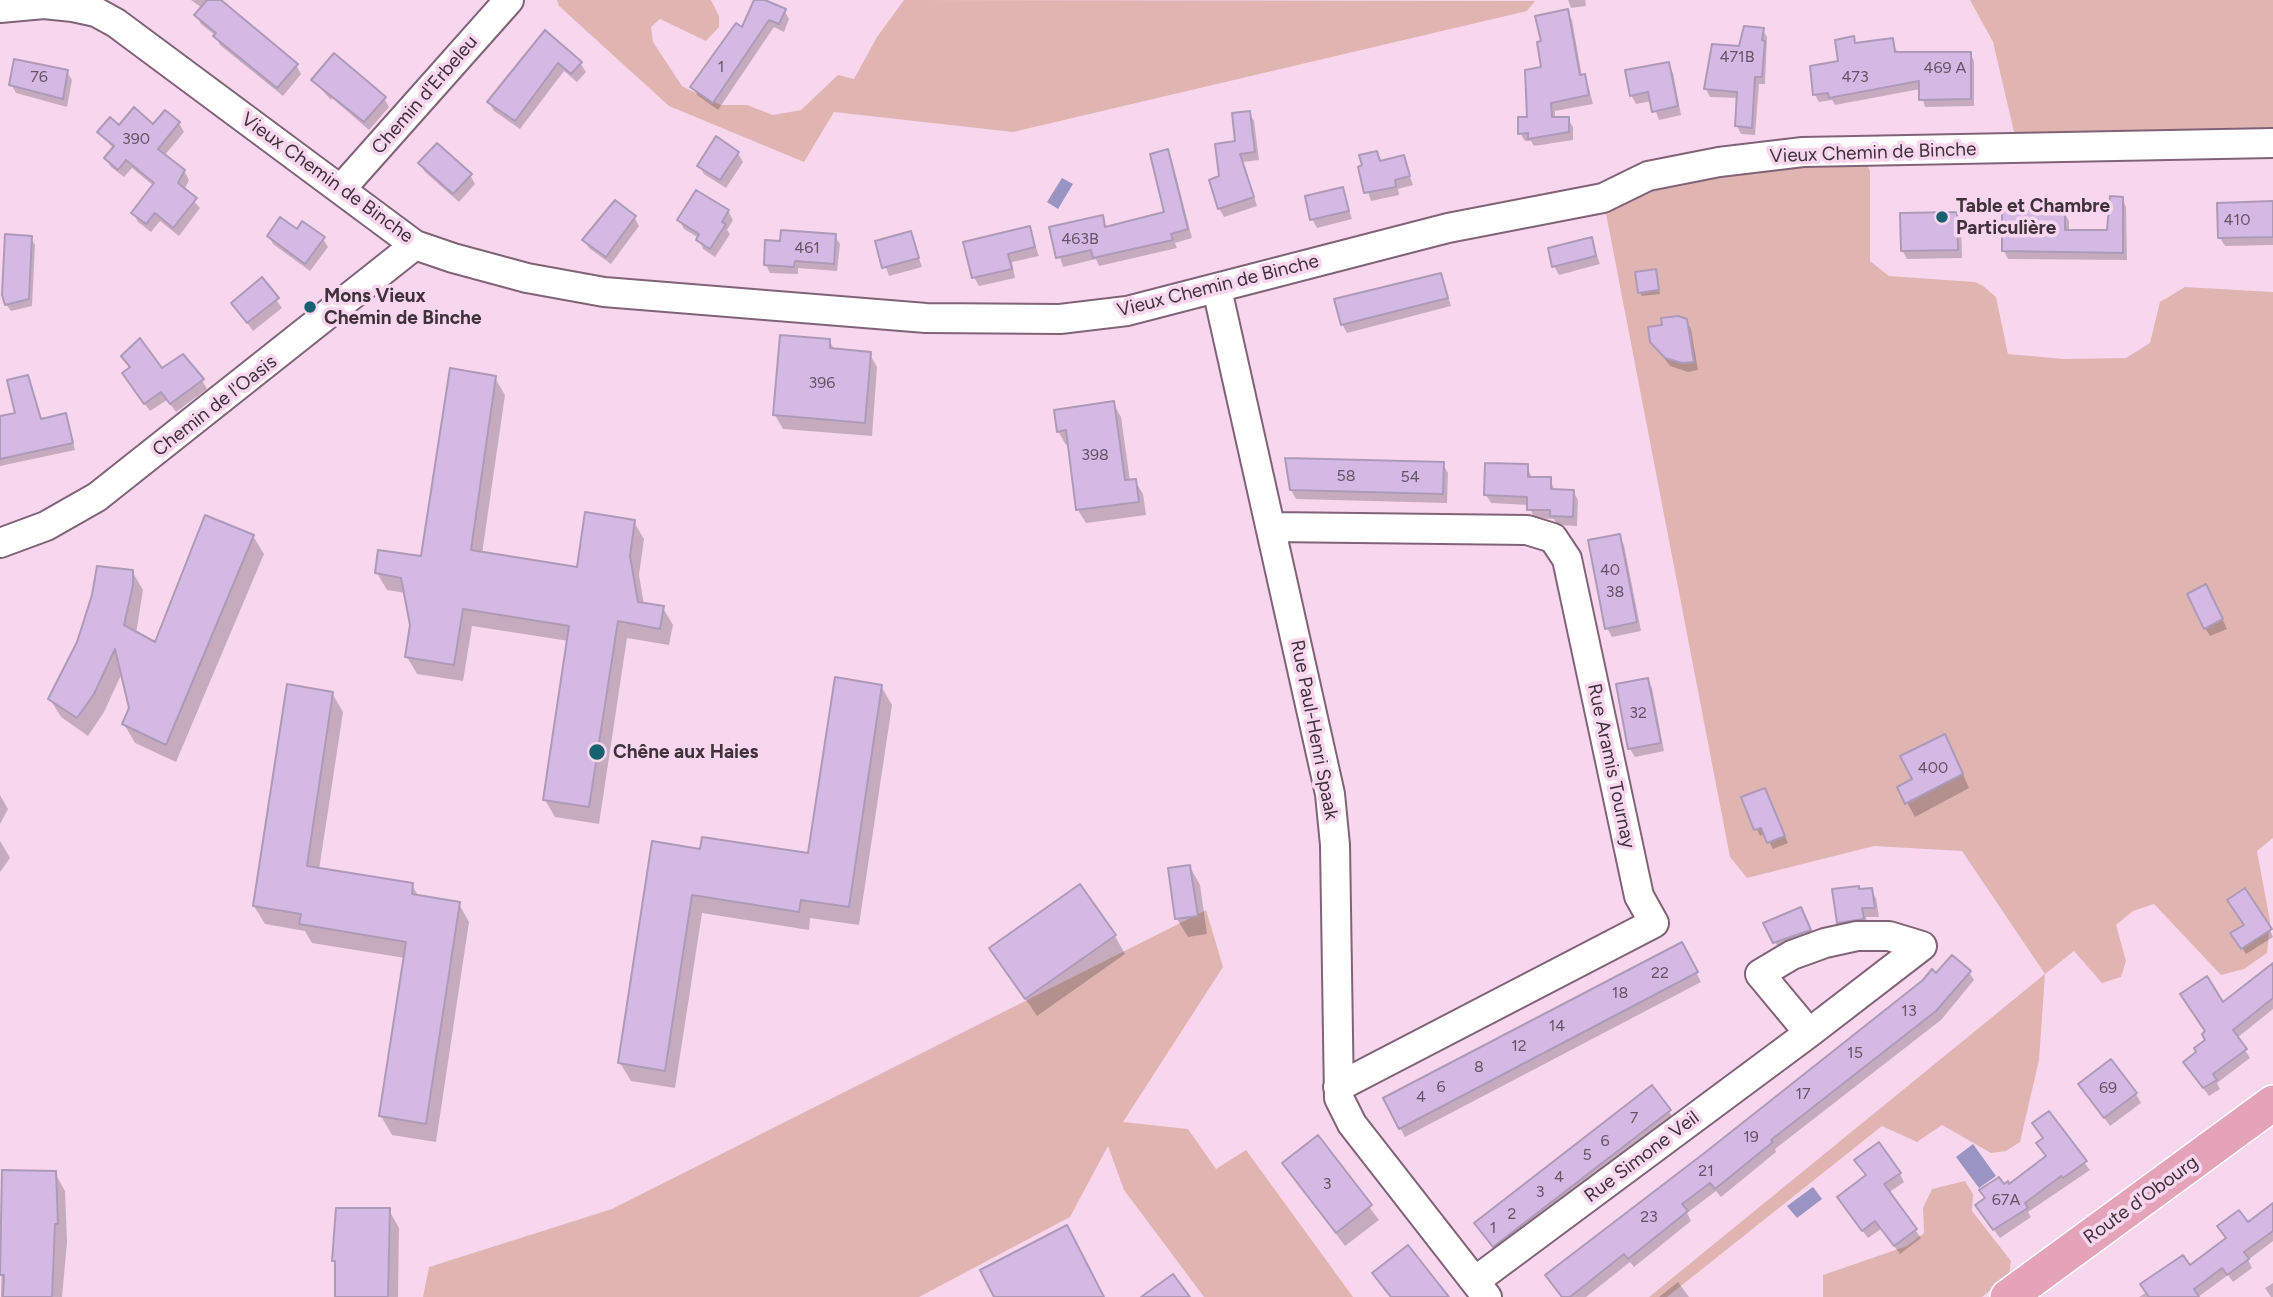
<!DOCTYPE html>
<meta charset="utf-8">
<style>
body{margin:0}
canvas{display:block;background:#f8d6ee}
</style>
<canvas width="2273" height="1297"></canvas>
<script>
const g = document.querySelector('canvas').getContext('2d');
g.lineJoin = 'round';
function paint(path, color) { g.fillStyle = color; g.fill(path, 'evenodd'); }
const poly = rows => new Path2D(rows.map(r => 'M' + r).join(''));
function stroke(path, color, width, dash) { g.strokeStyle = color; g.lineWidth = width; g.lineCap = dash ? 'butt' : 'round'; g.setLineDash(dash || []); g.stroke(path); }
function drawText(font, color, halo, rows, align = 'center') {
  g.font = font + ' Figtree,sans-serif'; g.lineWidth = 7; g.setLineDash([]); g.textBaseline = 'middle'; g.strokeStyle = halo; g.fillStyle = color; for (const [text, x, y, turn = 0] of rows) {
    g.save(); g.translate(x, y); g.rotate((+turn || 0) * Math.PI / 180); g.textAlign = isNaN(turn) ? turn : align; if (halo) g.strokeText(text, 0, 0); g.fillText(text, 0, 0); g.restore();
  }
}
paint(poly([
 [557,0,711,0,719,16,719,27,706,41,660,19,651,27,653,42,682,86,721,105,747,105,773,115,801,110,838,75,854,79,877,37,904,0,1535,1,1527,11,1013,132,834,112,804,162,669,106,559,6],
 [1970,0,2273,0,2273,143,2018,149,1993,42],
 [1860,151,1870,171,1870,261,1889,276,1975,282,1983,286,1996,297,2008,354,2064,359,2126,358,2150,343,2160,302,2185,287,2273,292,2273,838,2257,851,2270,921,2267,953,2244,969,2221,975,2154,904,2133,911,2116,925,2126,961,2121,977,2102,983,2074,951,2045,974,2039,1060,2020,1142,2006,1151,1991,1153,1942,1125,1917,1142,1882,1126,1667,1297,1649,1297,2045,974,1962,851,1874,846,1747,878,1730,857,1603,198,1648,176],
 [1206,910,1223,967,1123,1122,1188,1129,1216,1169,1246,1150,1353,1297,1204,1297,1124,1190,1108,1146,1070,1217,919,1297,423,1297,429,1267,612,1209],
 [1965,1181,1973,1194,1972,1211,2011,1261,2009,1275,1982,1297,1823,1297,1823,1275,1907,1246,1924,1233,1923,1208,1932,1189]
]), '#e0b5b1');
paint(poly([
 [1062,178,1073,184,1058,209,1047,202],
 [1973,1144,1996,1176,1979,1188,1956,1157],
 [1813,1187,1822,1199,1797,1218,1787,1206]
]), '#9994c2');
paint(poly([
 [191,0,219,0,296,65,301,74,283,96,220,45,216,36,201,24,196,15,202,8],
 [756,0,784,10,789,19,784,32,774,27,718,110,697,95,693,87,743,30],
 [1568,0,1585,0,1586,6,1571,8],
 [1567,11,1572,20,1582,77,1588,85,1593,104,1555,111,1555,119,1568,119,1573,127,1573,140,1534,146,1531,141,1525,141,1520,133,1529,119,1543,68,1543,42],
 [1763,30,1767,37,1765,84,1759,84,1755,135,1741,134,1737,126,1738,98,1710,97,1706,89,1740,48],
 [545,32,580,63,586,72,577,82,564,71,520,129,494,111,489,102],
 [1853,38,1856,45,1892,40,1898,54,1970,53,1974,61,1974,106,1925,107,1920,89,1835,105,1832,100,1819,102,1815,95,1811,68,1840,63],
 [1668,64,1673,73,1681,115,1659,120,1652,101,1636,104,1631,95],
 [67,72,72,80,67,107,16,93,11,84],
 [313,80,384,98,389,107,369,130,332,98,331,100],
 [1249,113,1254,121,1259,160,1243,162,1257,206,1224,217,1219,208],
 [179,123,184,132,164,156,184,171,189,180,184,190,200,208,179,236,160,221,151,232,138,222,133,213,154,186,132,168,124,177,111,167,106,158,114,149,100,133,119,127],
 [1167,151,1172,160,1192,238,1175,243,1177,248,1099,266,1096,259,1063,267,1051,229,1102,217,1107,228,1166,214],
 [738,153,743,162,726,188,704,174,699,166],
 [1377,153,1382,162,1403,157,1413,185,1398,189,1399,195,1371,201,1360,168],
 [420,164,470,175,475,184,459,202,425,172],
 [1342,189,1352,219,1317,228,1312,219],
 [2122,198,2126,207,2127,260,2008,259,2004,251,2064,212,2069,221,2069,231,2109,232],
 [2273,203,2273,245,2225,246,2220,238],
 [728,211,733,220,727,230,730,234,715,257,703,249,699,238,684,229,679,220],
 [1956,213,1961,222,1962,258,1907,259,1902,250],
 [634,217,639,226,611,264,589,248,584,240],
 [1029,228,1039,256,1012,262,1015,278,979,286,974,277],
 [297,231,323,239,328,247,310,271,273,244,269,236],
 [910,233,922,267,889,276,877,242],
 [835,236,840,244,837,271,798,268,798,274,770,273,766,265],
 [31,238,35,245,32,306,11,311,6,304],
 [1591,239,1600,264,1559,275,1554,266],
 [1655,270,1660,294,1642,296,1640,292],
 [1441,275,1451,306,1347,333,1342,324],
 [262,280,282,308,253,331,233,303],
 [1686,320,1691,329,1698,370,1688,372,1670,366,1652,342],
 [829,340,835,351,869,353,877,367,872,436,783,429,775,415],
 [123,357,202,380,207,389,176,412,167,400,150,411,129,383,131,369],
 [27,377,42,421,65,415,75,450,0,466,0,418,17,414],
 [495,378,505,395,482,554,578,569,634,522,644,539,639,575,644,605,663,608,673,625,669,645,627,638,599,824,555,817,545,800,569,641,472,626,463,681,417,674,407,657,412,625,406,593,387,590,377,573,422,558],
 [1113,403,1121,417,1130,481,1135,481,1143,494,1146,515,1086,523,1078,510,1069,444,1066,445,1058,431],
 [1443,464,1448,473,1447,503,1296,499,1291,490],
 [1527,466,1532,478,1550,479,1555,491,1573,491,1578,500,1577,526,1557,525,1554,519,1534,518,1529,505,1491,503,1486,495],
 [253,536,264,554,176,762,135,743,124,724,130,708,122,673,104,712,88,736,61,717,50,699,132,571,143,590,136,634,156,644],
 [1619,536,1624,545,1641,631,1612,637,1607,628],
 [2211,595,2227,629,2210,636,2205,628],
 [1647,680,1652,688,1664,751,1635,757,1630,749],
 [881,686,892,705,859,925,810,918,809,930,702,913,675,1088,631,1081,620,1063,702,851,810,855],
 [332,693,343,712,319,870,412,885,419,897,459,904,469,922,436,1142,392,1135,381,1116,405,958,312,943,305,931,265,924,254,906],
 [1952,749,1969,788,1915,817,1899,788,1914,780],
 [0,795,8,809,0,824],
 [1768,797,1788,843,1773,849,1765,834,1760,836,1743,798],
 [0,841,10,858,0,872],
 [1190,867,1200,885,1207,934,1188,937,1177,919,1170,870],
 [1871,890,1876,898,1879,917,1866,917,1868,928,1844,931,1839,923,1860,891],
 [1805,918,1814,940,1780,951,1775,942],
 [2246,926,2270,930,2273,937,2246,954,2233,934],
 [1115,936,1125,954,1037,1016,991,948],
 [1686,952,1701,982,1405,1137,1400,1128],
 [1969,972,1974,980,1941,1020,1775,1149,1776,1152,1721,1197,1716,1191,1687,1213,1691,1221,1634,1267,1630,1262,1586,1297,1562,1297,1708,1152,1924,981,1936,975],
 [2273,975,2273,1009,2237,1038,2250,1058,2217,1083,2220,1089,2209,1096,2190,1071,2223,1005],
 [1651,1087,1675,1120,1499,1255,1476,1224],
 [2086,1093,2136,1094,2141,1103,2110,1126],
 [2048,1114,2090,1170,2028,1212,2031,1217,2000,1238,1982,1214,2003,1186,2009,1186,2047,1157,2045,1139],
 [1318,1138,1379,1220,1345,1246,1284,1164],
 [4,1172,55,1173,65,1191,67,1242,62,1297,1,1297],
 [1900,1174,1904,1182,1888,1193,1921,1238,1900,1254,1881,1229,1868,1238,1844,1206],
 [2273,1206,2273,1241,2248,1260,2252,1268,2233,1282,2228,1275,2198,1297,2139,1297,2189,1267],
 [389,1210,399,1228,398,1297,338,1297,334,1260],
 [1678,1282,1689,1297,1659,1297],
 [2273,1283,2273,1297,2271,1297,2265,1288]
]), '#0003');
const building = poly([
 [207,0,221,0,298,64,277,88,213,36,216,33,194,15,207,0],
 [754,0,765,0,786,9,779,24,769,20,713,103,690,87,736,23,742,27,754,0],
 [1568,9,1580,75,1585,74,1589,95,1551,103,1552,117,1569,117,1569,132,1528,139,1528,133,1518,134,1518,117,1527,117,1525,70,1541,67,1537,42,1541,41,1535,16,1568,9],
 [1744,26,1764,28,1762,40,1765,41,1762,77,1755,77,1752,128,1735,126,1737,92,1704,89,1712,44,1739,46,1744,26],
 [545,30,582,62,571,74,558,63,515,121,487,102,545,30],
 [1854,36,1855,43,1893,38,1895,52,1971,52,1971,99,1919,100,1919,81,1829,98,1828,93,1813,95,1810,66,1838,61,1835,40,1854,36],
 [334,53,386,97,364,122,311,80,334,53],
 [14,59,68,70,63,99,9,85,14,59],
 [1669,62,1678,106,1652,112,1648,92,1630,96,1625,70,1669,62],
 [134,107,153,124,165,110,180,122,158,149,185,170,178,183,197,198,173,228,155,213,146,224,131,213,154,183,126,160,118,170,104,158,114,146,97,132,110,117,119,125,134,107],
 [1250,111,1255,152,1240,154,1254,197,1218,209,1209,180,1219,176,1215,144,1235,141,1232,113,1250,111],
 [716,136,739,152,720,180,697,166,716,136],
 [437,143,472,174,453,194,418,163,437,143],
 [1168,149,1188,229,1171,234,1173,240,1093,258,1091,250,1056,258,1049,227,1103,215,1105,227,1164,212,1150,154,1168,149],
 [1377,151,1380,161,1404,155,1410,176,1395,180,1396,187,1364,193,1358,167,1362,165,1359,155,1377,151],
 [1343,187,1349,211,1310,220,1305,196,1343,187],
 [696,190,729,210,722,222,726,224,710,249,696,240,699,234,677,220,696,190],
 [2110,196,2123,197,2123,253,2002,251,2002,211,2065,211,2065,230,2107,230,2110,196],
 [615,200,636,216,606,257,582,240,615,200],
 [2273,201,2273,237,2218,238,2217,203,2273,201],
 [1957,212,1958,250,1901,251,1900,213,1957,212],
 [280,217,297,229,302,221,325,237,305,264,267,236,280,217],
 [1030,226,1035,247,1008,254,1012,269,972,278,963,242,1030,226],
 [781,230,836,234,834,264,795,261,794,267,764,265,765,240,780,241,781,230],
 [911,231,919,258,882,268,875,241,911,231],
 [5,234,32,236,29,299,5,305,2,295,5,234],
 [1592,237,1596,256,1552,267,1548,248,1592,237],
 [1656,269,1659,290,1638,293,1635,272,1656,269],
 [1441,273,1448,298,1341,325,1334,299,1441,273],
 [262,277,279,298,247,323,231,303,262,277],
 [1678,316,1687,319,1694,362,1682,363,1665,358,1650,342,1648,327,1662,325,1661,318,1678,316],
 [780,335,830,339,830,348,871,352,865,423,773,415,780,335],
 [140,338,162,368,183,354,204,379,170,404,161,392,144,404,122,373,130,367,121,356,140,338],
 [450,368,496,376,471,550,577,567,585,512,635,520,630,556,638,602,664,606,660,629,618,621,589,807,543,800,569,626,463,609,454,665,405,657,410,625,401,578,375,573,378,550,421,556,450,368],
 [28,375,41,419,66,413,73,443,0,459,0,416,15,413,7,380,28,375],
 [1114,401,1125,480,1136,479,1139,502,1076,510,1066,430,1057,432,1054,410,1114,401],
 [1285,458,1444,462,1443,494,1290,490,1285,458],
 [1485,463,1528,464,1528,477,1551,477,1551,489,1574,490,1573,517,1550,516,1550,510,1527,510,1527,497,1484,495,1485,463],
 [205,515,254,535,166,745,122,724,129,708,115,649,94,694,77,718,48,699,77,642,92,595,97,566,133,570,133,585,124,625,155,642,205,515],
 [1620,534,1637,622,1605,629,1588,540,1620,534],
 [2206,584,2223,619,2204,629,2187,594,2206,584],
 [835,677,882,685,849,907,801,900,799,912,692,895,665,1071,618,1063,652,841,700,849,702,837,808,853,835,677],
 [1648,678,1661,743,1628,749,1616,684,1648,678],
 [287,684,333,692,307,866,413,883,412,894,460,902,426,1124,379,1116,406,942,299,924,301,914,253,906,287,684],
 [1945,734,1963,774,1905,804,1897,787,1912,779,1900,756,1945,734],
 [1765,788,1785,836,1767,843,1761,828,1754,830,1741,797,1765,788],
 [1190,865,1198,916,1175,919,1168,868,1190,865],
 [1080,884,1116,935,1025,999,989,948,1080,884],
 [1859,886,1859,889,1872,888,1875,908,1862,908,1864,919,1837,923,1832,889,1859,886],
 [2245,888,2272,929,2241,949,2230,933,2244,925,2227,900,2245,888],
 [1801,907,1811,930,1773,943,1763,923,1801,907],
 [1682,942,1698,972,1399,1129,1383,1098,1682,942],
 [1952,955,1971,971,1936,1011,1771,1140,1773,1142,1715,1189,1710,1183,1682,1204,1688,1211,1628,1259,1624,1254,1570,1297,1562,1297,1545,1275,1707,1151,1923,980,1932,969,1936,973,1952,955],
 [2273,963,2273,998,2233,1030,2247,1049,2213,1074,2217,1080,2203,1088,2183,1062,2196,1052,2194,1048,2205,1040,2202,1034,2205,1031,2180,994,2207,976,2223,1002,2273,963],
 [2111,1059,2137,1093,2104,1118,2078,1084,2111,1059],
 [1652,1085,1671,1110,1493,1247,1474,1223,1652,1085],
 [2049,1111,2087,1161,2063,1178,2061,1176,2025,1203,2028,1208,1993,1230,1975,1205,1985,1198,1979,1190,1999,1177,2004,1184,2008,1181,2009,1184,2046,1156,2036,1143,2043,1138,2032,1123,2049,1111],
 [1318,1135,1372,1205,1336,1233,1282,1163,1318,1135],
 [1879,1142,1901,1173,1884,1184,1917,1229,1894,1246,1875,1221,1862,1231,1837,1197,1866,1175,1854,1160,1879,1142],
 [2,1170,56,1171,58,1224,55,1224,52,1297,3,1297,4,1275,0,1275,2,1170],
 [2273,1203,2273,1231,2244,1252,2249,1259,2227,1275,2222,1268,2194,1289,2199,1297,2149,1297,2140,1284,2183,1255,2190,1265,2226,1238,2217,1226,2239,1210,2248,1222,2273,1203],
 [336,1208,390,1208,388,1297,335,1297,335,1261,332,1261,336,1208],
 [1067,1225,1104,1297,994,1297,980,1270,1067,1225],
 [1408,1245,1449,1297,1391,1297,1372,1273,1408,1245],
 [1173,1274,1190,1297,1141,1297,1173,1274]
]);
paint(building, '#d5b9e5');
stroke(building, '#ad9ab8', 2);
const minor = poly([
 [0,8,44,4,73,7,96,12,116,23,415,245,453,258,527,278,604,292,926,318,1060,319,1127,311,1448,228,1603,198,1648,176,1719,162,1803,152,2273,143],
 [341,189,509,0],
 [1217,289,1330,794,1335,845,1339,1098,1352,1124,1487,1297],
 [1272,527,1527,530,1553,538,1567,559,1639,896,1654,923,1338,1087],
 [0,543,46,526,97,497,415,245],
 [1475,1281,1809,1033,1922,946,1889,936,1857,936,1825,943,1792,955,1760,974,1809,1033]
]);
const major = poly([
 [2008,1297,2273,1103]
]);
stroke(minor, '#806377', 32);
stroke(major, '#fff', 38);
stroke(minor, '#fff', 28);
stroke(major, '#e4a3b8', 35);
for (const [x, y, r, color] of [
 [1942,217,7,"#196070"],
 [310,307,7,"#196070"],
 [597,752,9,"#196070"]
]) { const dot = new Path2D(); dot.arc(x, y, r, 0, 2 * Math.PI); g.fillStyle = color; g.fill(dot); stroke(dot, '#f8d6ee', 2.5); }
drawText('16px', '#645466', null, [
 ["471B",1737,57],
 ["1",721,67],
 ["469 A",1945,68],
 ["76",39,77],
 ["473",1855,77],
 ["390",136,139],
 ["410",2237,220],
 ["463B",1080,239],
 ["461",807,248],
 ["396",822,383],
 ["398",1095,455],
 ["58",1346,476],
 ["54",1410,477],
 ["40",1610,570],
 ["38",1615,592],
 ["32",1638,713],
 ["400",1933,768],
 ["22",1660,973],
 ["18",1620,993],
 ["13",1909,1011],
 ["14",1557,1026],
 ["12",1519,1046],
 ["15",1855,1053],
 ["8",1479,1067],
 ["6",1441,1087],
 ["69",2108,1088],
 ["17",1803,1094],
 ["4",1421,1097],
 ["7",1634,1118],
 ["19",1751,1137],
 ["6",1605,1141],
 ["5",1587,1155],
 ["21",1706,1171],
 ["4",1559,1177],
 ["3",1327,1184],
 ["3",1540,1192],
 ["67A",2006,1200],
 ["2",1512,1214],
 ["23",1649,1217],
 ["1",1493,1228]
]);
drawText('19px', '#3f323b', '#f8d6ee', [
 ["Chemin d'Erbeleu",425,95,-49],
 ["Vieux Chemin de Binche",1873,153,-2],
 ["Vieux Chemin de Binche",327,178,36],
 ["Vieux Chemin de Binche",1218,286,-14],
 ["Chemin de l'Oasis",215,406,-38],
 ["Rue Paul-Henri Spaak",1314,730,79],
 ["Rue Aramis Tournay",1611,766,78],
 ["Rue Simone Veil",1642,1157,-37],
 ["Route d'Obourg",2141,1200,-36]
]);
drawText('bold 19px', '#3f323b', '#f8d6ee', [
 ["Table et Chambre",1956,206],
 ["Particulière",1956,228],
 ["Mons Vieux",324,296],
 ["Chemin de Binche",324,318],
 ["Chêne aux Haies",613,752]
], 'left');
</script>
